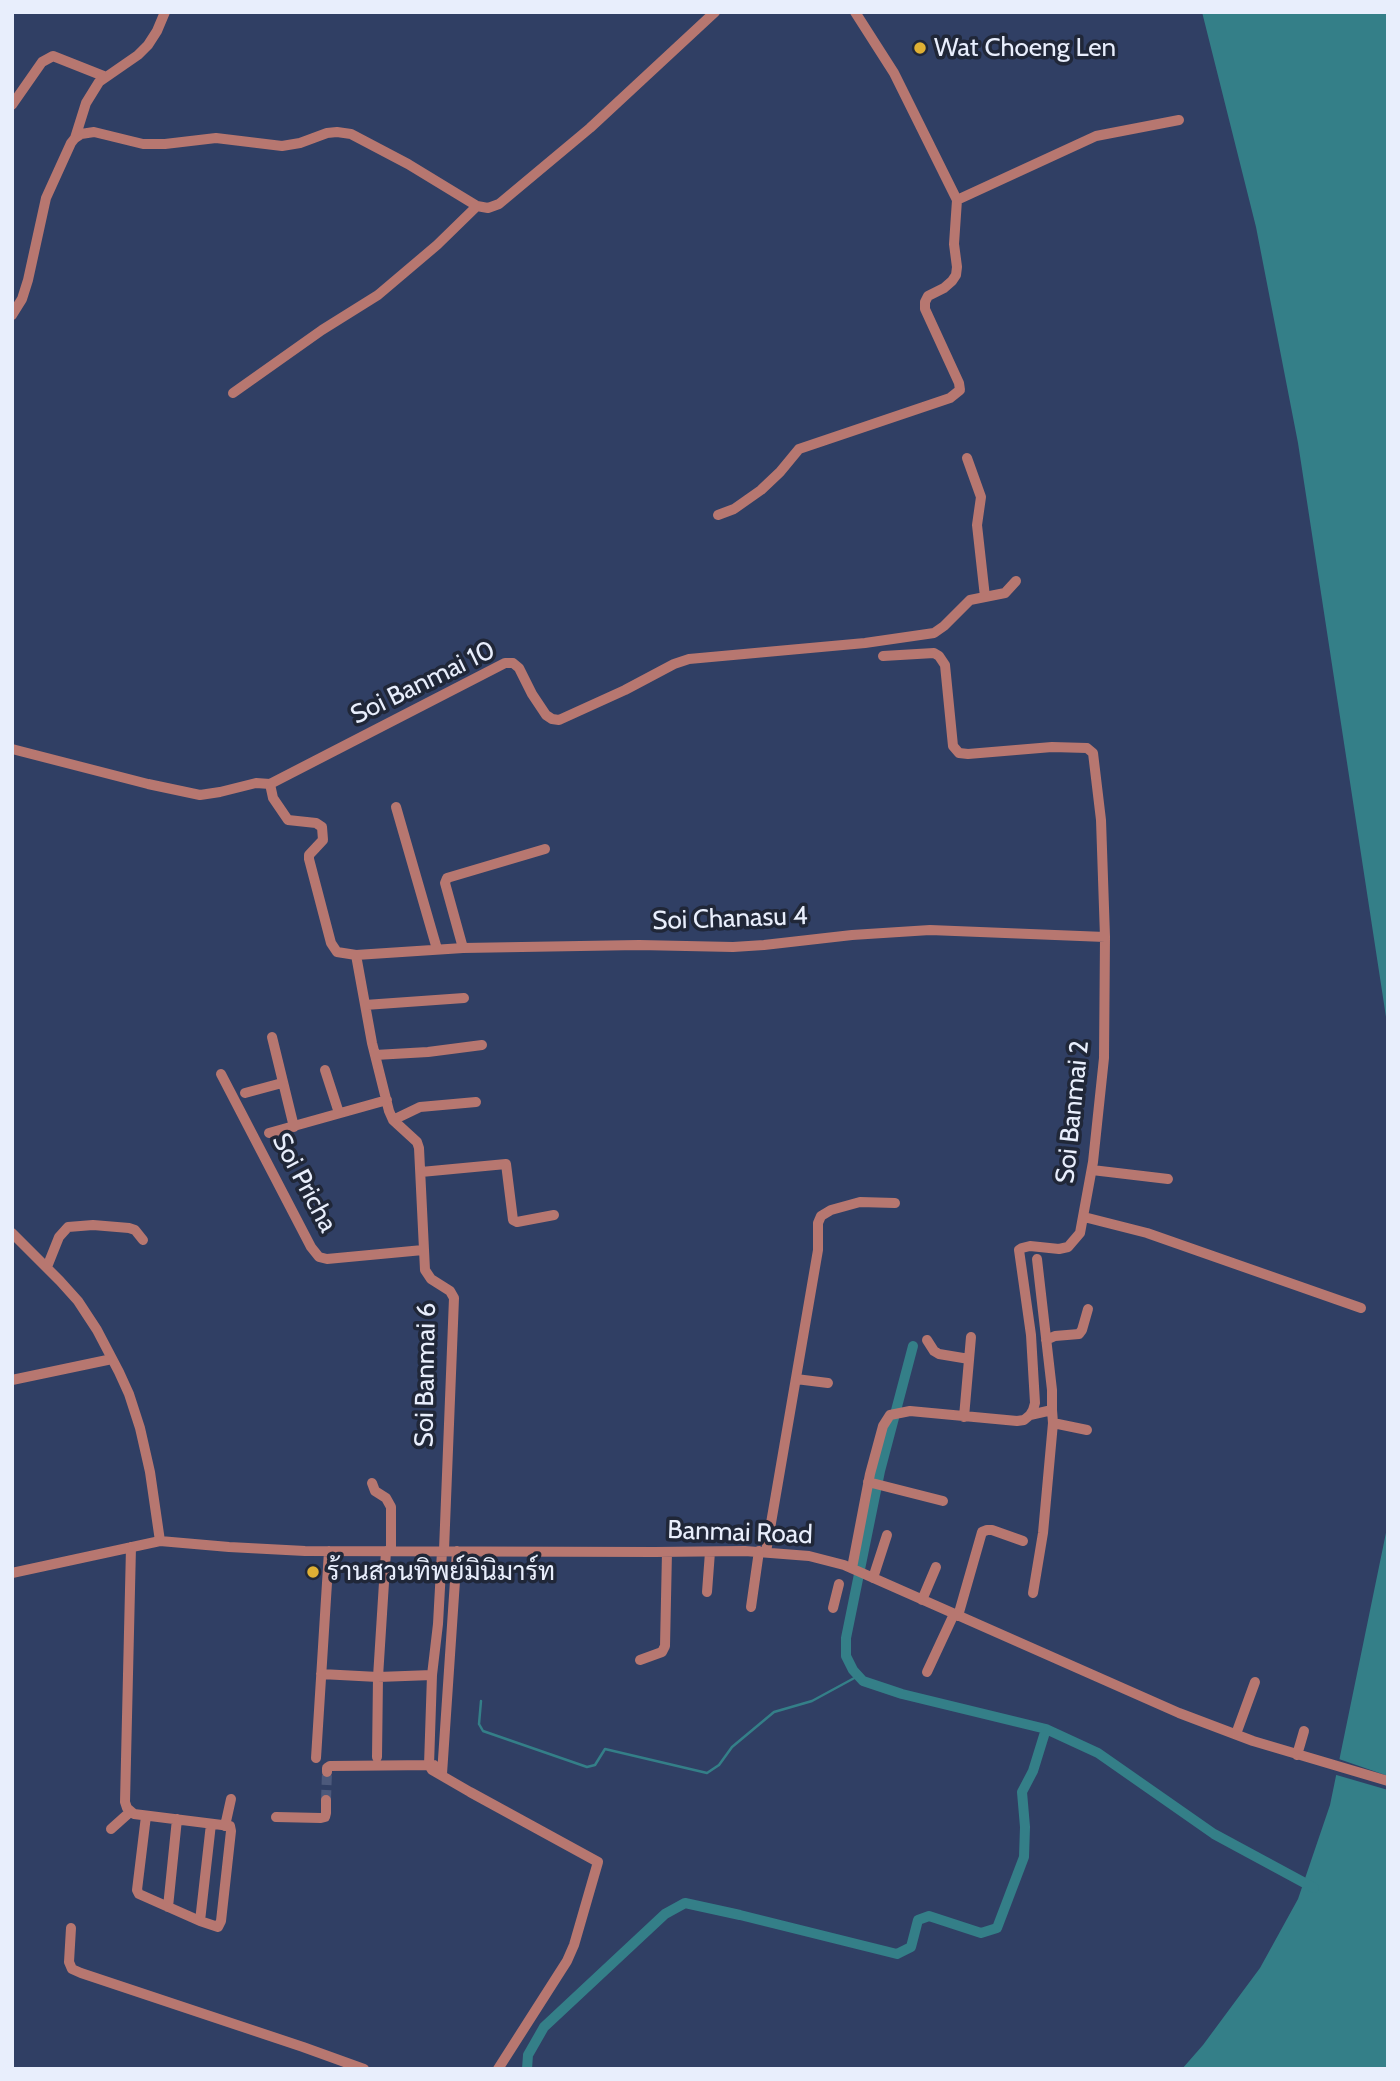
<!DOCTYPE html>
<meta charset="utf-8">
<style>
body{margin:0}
#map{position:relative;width:1400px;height:2081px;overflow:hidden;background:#303f64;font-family:Cabin,sans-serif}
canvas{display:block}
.frame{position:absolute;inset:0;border:14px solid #e8eefc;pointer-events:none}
</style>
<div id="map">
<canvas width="1400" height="2081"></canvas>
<div class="frame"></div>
</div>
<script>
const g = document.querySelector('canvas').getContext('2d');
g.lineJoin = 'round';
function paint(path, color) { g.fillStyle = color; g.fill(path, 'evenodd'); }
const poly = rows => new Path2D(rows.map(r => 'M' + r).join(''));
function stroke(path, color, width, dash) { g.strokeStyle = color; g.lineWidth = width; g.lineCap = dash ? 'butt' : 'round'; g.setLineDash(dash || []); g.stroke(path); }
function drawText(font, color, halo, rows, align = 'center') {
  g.font = font + ' Cabin,Sarabun,sans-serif'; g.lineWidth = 7; g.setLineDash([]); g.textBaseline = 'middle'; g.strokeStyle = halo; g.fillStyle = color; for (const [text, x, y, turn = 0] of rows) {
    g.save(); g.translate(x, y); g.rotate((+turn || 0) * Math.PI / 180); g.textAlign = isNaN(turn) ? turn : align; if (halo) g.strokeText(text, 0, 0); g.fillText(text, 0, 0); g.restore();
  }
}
paint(poly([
 [1202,12,1388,12,1388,1030,1298,443,1256,227],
 [1388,1523,1388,2069,1182,2069,1203,2045,1260,1968,1298,1899,1330,1805]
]), '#347f88');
paint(poly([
 [1336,1758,1388,1776,1388,1790,1333,1774]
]), '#303f64');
stroke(poly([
 [481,1701,479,1724,483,1731,587,1767,595,1765,605,1749,707,1773,719,1765,732,1747,774,1712,812,1701,858,1676]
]), '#347f88', 2.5);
stroke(poly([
 [913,1346,880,1471,846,1638,846,1656,853,1670,863,1681,902,1694,1046,1729,1098,1753,1214,1834,1314,1888],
 [527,2069,528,2055,544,2027,665,1914,685,1903,740,1915,897,1954,911,1947,918,1920,929,1916,981,1933,997,1928,1024,1857,1025,1827,1022,1792,1033,1771,1046,1729]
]), '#347f88', 10);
stroke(poly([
 [326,1800,327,1772]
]), '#4c597b', 10, [10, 5]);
stroke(poly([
 [12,105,42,62,53,56,106,77],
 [75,138,81,134,94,132,143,144,165,144,216,138,282,146,300,143,327,133,337,132,351,134,408,164,477,206,488,208,499,204,590,128,715,12],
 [957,200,1096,136,1179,120],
 [12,315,22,299,28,280,46,198,71,143,75,138,86,103,99,82,138,55,148,45,157,31,165,12],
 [233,393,322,330,378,295,437,245,477,206],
 [967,458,981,497,977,525,985,597],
 [718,515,734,509,761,490,780,472,799,449,950,398,960,390,959,383,925,309,925,302,928,296,944,288,952,281,956,275,957,267,954,244,957,200,894,73,855,12],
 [12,749,148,784,200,795,220,792,256,783,270,784,505,663,513,663,519,668,532,694,546,715,552,719,559,720,625,690,674,664,689,659,865,643,934,633,944,626,970,600,1005,593,1016,581],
 [270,784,273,798,288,820,316,823,322,827,323,840,309,855,309,859,331,943,337,952,356,955,372,1043,389,1111,393,1120,417,1142,419,1148,425,1270,431,1279,450,1291,454,1298,444,1550],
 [396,807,437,949],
 [463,948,445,883,447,878,545,849],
 [356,955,463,948,639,945,733,947,764,945,852,935,930,930,1105,937],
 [365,1005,464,998],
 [272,1037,294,1127],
 [375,1055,428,1052,482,1045],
 [325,1070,339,1113],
 [221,1074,311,1247,319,1257,327,1259,423,1250],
 [245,1093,282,1083],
 [393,1120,420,1107,476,1102],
 [269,1133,387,1100],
 [1092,1170,1168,1179],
 [421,1172,506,1164,513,1220,517,1222,554,1215],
 [1084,1217,1147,1233,1361,1308],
 [12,1233,60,1281,78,1301,97,1330,119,1372,129,1394,140,1428,150,1472,160,1541],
 [47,1267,59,1237,68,1227,93,1225,129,1228,135,1230,143,1240],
 [927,1340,934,1351,939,1354,969,1359],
 [1046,1340,1055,1336,1079,1334,1082,1330,1088,1309],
 [796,1379,828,1383],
 [12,1380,112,1359],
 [1030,1415,1052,1410,1052,1390,1037,1259],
 [964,1417,971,1337],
 [1053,1423,1087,1430],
 [868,1482,943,1501],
 [372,1483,375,1491,386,1498,391,1507,391,1551],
 [131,1547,125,1802,127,1808,134,1814,230,1826,231,1831,221,1921,218,1927,200,1921,139,1894,137,1890,146,1816],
 [442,1551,438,1624,432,1675,429,1765,432,1770,470,1792,598,1862,574,1945,567,1961,498,2069],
 [766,1552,818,1250,818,1223,821,1216,831,1210,860,1202,895,1203],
 [852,1568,870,1474,883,1426,890,1415,910,1411,1017,1421,1024,1420,1030,1415,1033,1410,1035,1403,1031,1335,1019,1250,1022,1248,1030,1246,1059,1249,1068,1247,1080,1233,1093,1162,1104,1058,1105,937,1101,820,1093,753,1087,748,1052,747,968,754,959,753,953,746,945,665,939,656,934,653,883,656],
 [12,1573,160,1541,229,1547,305,1551,655,1552,745,1551,809,1556,844,1565,1179,1713,1253,1741,1388,1781],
 [873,1578,887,1535],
 [707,1592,710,1552],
 [1033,1593,1043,1533,1053,1423,1052,1410],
 [922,1600,936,1567],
 [751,1607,759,1551],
 [833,1608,839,1584],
 [958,1616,982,1532,987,1530,992,1530,1023,1541],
 [640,1660,662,1652,665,1646,667,1552],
 [927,1672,954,1614],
 [321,1674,378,1677,432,1675],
 [1236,1734,1255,1682],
 [1297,1755,1304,1731],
 [377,1757,378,1677,386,1551],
 [316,1758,329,1551],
 [327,1772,327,1768,330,1766,434,1765],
 [442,1774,457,1551],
 [276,1817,321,1818,325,1817,326,1813,326,1800],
 [225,1826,231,1799],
 [111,1829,130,1812],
 [168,1907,177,1819],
 [200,1921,211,1824],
 [71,1928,69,1962,72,1969,81,1973,303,2047,364,2069]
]), '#b77770', 10);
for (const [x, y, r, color] of [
 [920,48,7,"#dfb034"],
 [313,1572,7,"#dfb034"]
]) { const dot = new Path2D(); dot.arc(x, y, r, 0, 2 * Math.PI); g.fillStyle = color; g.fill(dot); stroke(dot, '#202738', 2.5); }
drawText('26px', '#e8eefc', '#202738', [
 ["Wat Choeng Len",934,48],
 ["ร้านสวนทิพย์มินิมาร์ท",327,1572]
], 'left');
drawText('26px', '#e8eefc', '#202738', [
 ["Soi Banmai 10",423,683,-26],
 ["Soi Chanasu 4",730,919,-2],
 ["Soi Banmai 2",1073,1112,-84],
 ["Soi Pricha",304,1183,62],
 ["Soi Banmai 6",426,1375,-89],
 ["Banmai Road",740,1533,2]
]);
</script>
